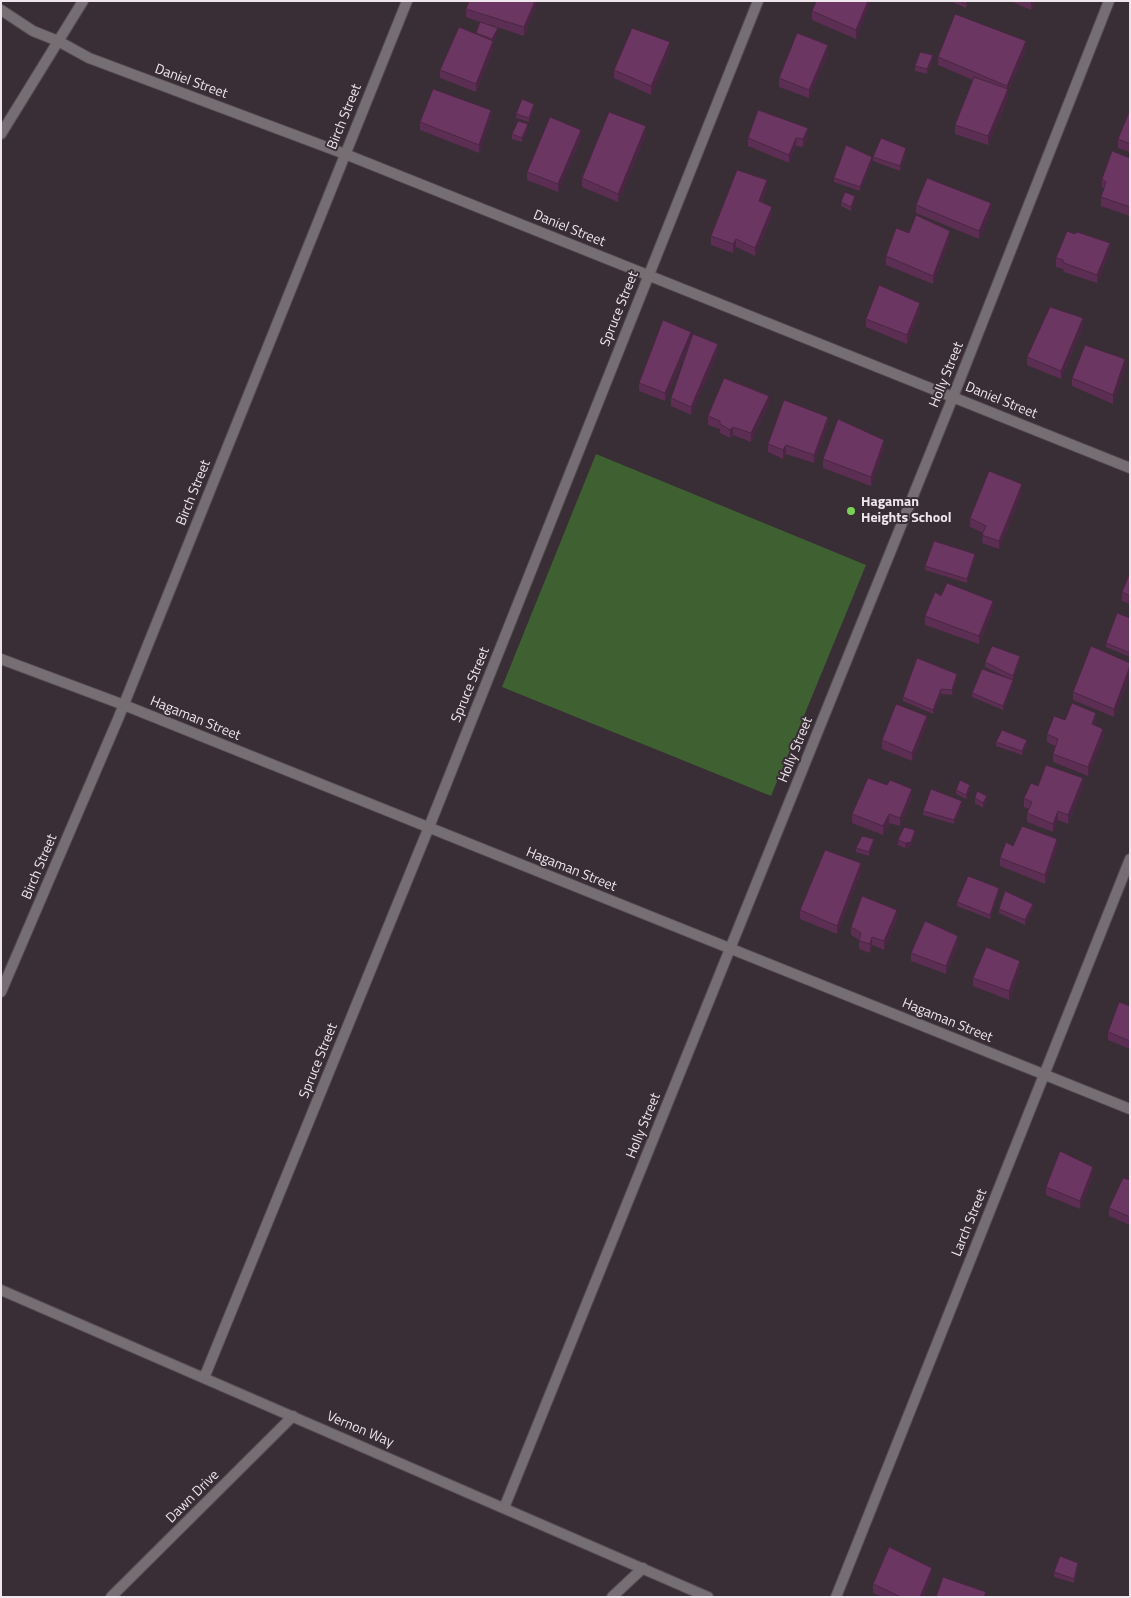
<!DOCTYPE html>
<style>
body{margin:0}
#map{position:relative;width:1131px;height:1598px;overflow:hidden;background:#392d36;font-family:"Titillium Web",sans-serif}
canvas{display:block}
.frame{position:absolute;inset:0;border:2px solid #eee6ec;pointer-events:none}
</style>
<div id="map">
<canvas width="1131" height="1598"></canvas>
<div class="frame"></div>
</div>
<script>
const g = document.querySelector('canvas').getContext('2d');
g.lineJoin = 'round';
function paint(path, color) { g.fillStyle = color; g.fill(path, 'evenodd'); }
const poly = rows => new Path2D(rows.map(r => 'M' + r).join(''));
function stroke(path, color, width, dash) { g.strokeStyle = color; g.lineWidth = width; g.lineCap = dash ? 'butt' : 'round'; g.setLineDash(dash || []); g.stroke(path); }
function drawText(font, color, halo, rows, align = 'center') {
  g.font = font + ' "Titillium Web",sans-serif'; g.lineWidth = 4; g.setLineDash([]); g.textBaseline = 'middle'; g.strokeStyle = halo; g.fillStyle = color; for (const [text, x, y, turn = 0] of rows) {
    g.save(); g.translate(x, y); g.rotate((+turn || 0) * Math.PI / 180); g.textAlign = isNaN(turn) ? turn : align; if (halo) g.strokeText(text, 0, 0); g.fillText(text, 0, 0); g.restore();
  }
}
paint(poly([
 [596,454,866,565,771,796,502,687]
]), '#3f6132');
const minor = poly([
 [1,10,33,31,58,41,89,58,345,154,1130,468],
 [1,134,83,1],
 [1,659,124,705,1130,1109],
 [1,992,118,719,407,1],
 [1,1290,708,1597],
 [204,1378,429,827,758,1],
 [504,1508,953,397,1109,1],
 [111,1597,293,1416],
 [612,1597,643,1568],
 [836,1597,1130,859]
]);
stroke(minor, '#564b53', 12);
stroke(minor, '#756e73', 10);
paint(poly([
 [538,1,524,36,488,24,498,32,493,42,493,50,476,92,440,78,440,70,476,34,480,22,466,17,466,9],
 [871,1,856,39,812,20,812,11],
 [950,1,969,1,966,8],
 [1010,1,1035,1,1031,10],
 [670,50,651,95,614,78,614,70],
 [1026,50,1008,91,1008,98,988,145,955,134,955,125,973,80,938,65,938,57],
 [828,54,809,98,779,87,779,78],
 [933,59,927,74,915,71,915,66],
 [534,108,529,122,516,118,516,114],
 [1130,110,1130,152,1118,148,1118,139],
 [491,118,479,153,420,130,420,122],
 [528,128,522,142,512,139,512,134],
 [646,135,618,202,582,187,582,178],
 [808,137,803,147,796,146,789,163,748,146,748,138],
 [581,138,558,192,527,180,527,172],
 [906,153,900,171,873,161,873,157],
 [1130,158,1130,216,1101,206,1101,197,1104,189,1102,187,1102,179],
 [872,162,860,191,834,182,834,178],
 [767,188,762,202,772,215,755,256,736,247,733,253,711,245,711,236],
 [855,200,851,211,841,206,841,202],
 [916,205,991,212,979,239,916,213],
 [909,233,950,239,933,284,886,265,886,256],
 [1110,251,1097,283,1064,272,1063,269,1056,267,1056,258],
 [920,311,907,344,866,327,866,319],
 [1083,327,1061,379,1027,365,1027,357],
 [691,340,665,401,639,391,639,383],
 [718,352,691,415,671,406,671,398],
 [1125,368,1113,404,1072,386,1072,378],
 [769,404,751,442,733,435,730,438,720,433,720,429,708,425,708,416],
 [828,426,814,463,786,454,783,459,768,452,768,444],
 [884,449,871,486,823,468,823,459],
 [1022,493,999,549,982,543,983,533,970,527,970,518],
 [975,558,967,583,925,570,925,566],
 [1130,573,1130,604,1122,601,1122,592],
 [941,596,993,609,979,644,925,625,925,616],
 [1130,618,1130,657,1106,647,1106,643],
 [1020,660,1013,680,1013,684,1003,710,972,697,972,693,1010,679,985,667,985,662],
 [1130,663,1130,675,1114,717,1073,700,1073,692],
 [957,679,952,695,941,694,933,714,903,701,903,697],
 [1065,720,1096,722,1095,725,1103,738,1088,776,1053,762,1053,754,1055,746,1047,742,1047,734],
 [927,724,912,761,882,749,882,740],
 [996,742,1027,744,1022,755,996,746],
 [887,785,912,797,900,826,889,823,883,835,852,823,852,814],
 [1038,786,1083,786,1068,824,1058,820,1053,832,1027,822,1027,813,1029,809,1024,807,1024,798],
 [970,789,966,799,956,794,956,790],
 [975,798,987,800,983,808,975,803],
 [962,805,954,824,923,815,923,811],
 [915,834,911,846,905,848,898,845,898,840],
 [874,843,869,856,856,852,856,848],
 [1013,846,1057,848,1045,884,1000,866,1000,858],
 [861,872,837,934,800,919,800,910],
 [999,892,990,919,957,906,957,902],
 [1033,908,1025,925,999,913,999,909],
 [897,919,884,950,872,945,870,953,859,949,859,940,851,935,851,927],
 [958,944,946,974,911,961,911,953],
 [1020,970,1009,1000,973,986,973,978],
 [1130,1006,1130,1049,1108,1040,1108,1032],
 [1093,1175,1080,1209,1046,1195,1046,1187],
 [1130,1180,1130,1225,1109,1216,1109,1208],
 [1078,1568,1074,1583,1054,1577,1054,1572],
 [932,1576,923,1597,882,1597,873,1593,873,1584]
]), '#5c2e53');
paint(poly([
 [535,1,538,1,538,3,524,36,524,27],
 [868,1,871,1,856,39,856,30],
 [967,1,969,1,966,8,966,4],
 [1031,1,1035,1,1031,10],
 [498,28,498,32,493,42,493,50,476,92,476,84,492,43,492,39],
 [1026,41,1026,50,1008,91,1008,98,988,145,988,136,1007,92,1007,86],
 [670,42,670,50,651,95,651,86],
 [828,45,828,54,809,98,809,90],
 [933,55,933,59,927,74,927,69],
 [534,104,534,108,529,122,529,118],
 [491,110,491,118,479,153,479,145],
 [528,124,528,128,522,142,522,138],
 [646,126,646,135,618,202,618,194],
 [808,128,808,137,803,147,803,139],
 [581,130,581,138,558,192,558,184],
 [796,138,796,146,789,163,789,155],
 [906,148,906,153,900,171,900,166],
 [872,157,872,162,860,191,860,187],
 [767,180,767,188,759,209,759,201],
 [855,196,855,200,851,211,851,207],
 [991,203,991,212,979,239,979,231],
 [772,207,772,215,755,256,755,248],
 [950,231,950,239,933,284,933,276],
 [736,239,736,247,733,253,733,244],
 [1110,243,1110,251,1097,283,1097,275],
 [920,303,920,311,907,344,907,335],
 [1083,318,1083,327,1061,379,1061,371],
 [691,332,691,340,665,401,665,393],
 [718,344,718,352,691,415,691,407],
 [1125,359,1125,368,1113,404,1113,395],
 [769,396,769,404,751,442,751,433],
 [828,417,828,426,814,463,814,455],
 [733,427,733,435,730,438,730,430],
 [884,440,884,449,871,486,871,477],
 [786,445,786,454,783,459,783,450],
 [1022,484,1022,493,999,549,999,541],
 [975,554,975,558,967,583,967,579],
 [993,601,993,609,979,644,979,636],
 [1020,656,1020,660,1013,680,1013,676],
 [1130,666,1130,675,1114,717,1114,709],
 [957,674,957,679,952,695,952,690],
 [1013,680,1013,684,1003,710,1003,706],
 [941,689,941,694,933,714,933,710],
 [1096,713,1096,722,1092,732,1092,724],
 [927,716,927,724,912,761,912,753],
 [1103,729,1103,738,1088,776,1088,767],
 [1027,740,1027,744,1022,755,1022,751],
 [1083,778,1083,786,1068,824,1068,815],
 [970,785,970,789,966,799,966,795],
 [912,789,912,797,900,826,900,818],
 [987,796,987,800,983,808,983,803],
 [962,801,962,805,954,824,954,820],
 [1058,811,1058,820,1053,832,1053,824],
 [889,814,889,823,883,835,883,826],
 [915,830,915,834,911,846,905,848,905,843],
 [874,839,874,843,869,856,869,852],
 [1057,839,1057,848,1045,884,1045,875],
 [861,863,861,872,837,934,837,926],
 [999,888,999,892,990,919,990,915],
 [1033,904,1033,908,1025,925,1025,920],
 [897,910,897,919,884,950,884,941],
 [958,936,958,944,946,974,946,966],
 [872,937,872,945,870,953,870,944],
 [1020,961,1020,970,1009,1000,1009,991],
 [1093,1167,1093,1175,1080,1209,1080,1201],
 [1078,1563,1078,1568,1074,1583,1074,1579],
 [932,1568,932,1576,923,1597,920,1597]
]), '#4b2644');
const building = poly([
 [469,1,535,1,524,27,466,9,469,1],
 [816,1,868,1,856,30,812,11,816,1],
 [960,1,967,1,966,4,960,1],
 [955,14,1026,41,1007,86,938,57,955,14],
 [480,22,498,28,492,39,476,33,480,22],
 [459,27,493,41,476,84,440,70,459,27],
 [632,28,670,42,651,86,614,70,632,28],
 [797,33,828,45,809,90,779,78,797,33],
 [920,52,933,55,927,69,915,66,920,52],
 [974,77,1008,89,988,136,955,125,974,77],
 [433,89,491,110,479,145,420,122,433,89],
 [522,99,534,104,529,118,516,114,522,99],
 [758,110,808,128,803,139,796,138,789,155,748,138,758,110],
 [1130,110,1130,144,1118,139,1130,110],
 [609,112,646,126,618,194,582,178,609,112],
 [550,117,581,130,558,184,527,172,550,117],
 [518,121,528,124,522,138,512,134,518,121],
 [881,138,906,148,900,166,873,157,881,138],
 [846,145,872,157,860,187,834,178,846,145],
 [1112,151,1130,158,1130,207,1101,197,1106,182,1102,179,1112,151],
 [737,170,767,180,759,201,772,207,755,248,736,239,733,244,711,236,737,170],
 [927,178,991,203,979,231,916,205,927,178],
 [845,192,855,196,851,207,841,202,845,192],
 [916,215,950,231,933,276,886,256,896,228,909,233,916,215],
 [1067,231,1075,234,1077,232,1110,243,1097,275,1064,263,1063,260,1056,258,1067,231],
 [879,285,920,303,907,335,866,319,879,285],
 [1050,307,1083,318,1061,371,1027,357,1050,307],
 [663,320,691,332,665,393,639,383,663,320],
 [693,334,718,344,691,407,671,398,693,334],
 [1085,345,1125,359,1113,395,1072,378,1085,345],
 [724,378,769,396,751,433,733,427,730,430,720,424,720,421,708,416,724,378],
 [784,400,828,417,814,455,786,445,783,450,768,444,784,400],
 [838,419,884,440,871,477,823,459,838,419],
 [989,471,1022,484,999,541,982,535,986,526,970,518,989,471],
 [934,541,975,554,967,579,925,566,934,541],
 [1130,573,1130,596,1122,592,1130,573],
 [947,583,993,601,979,636,925,616,935,592,941,596,947,583],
 [1117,613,1130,618,1130,653,1106,643,1117,613],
 [992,646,1020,656,1013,676,985,662,992,646],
 [1091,646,1130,663,1130,666,1114,709,1073,692,1091,646],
 [917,658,957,674,952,690,941,689,933,710,903,697,917,658],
 [982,669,1013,680,1003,706,972,693,982,669],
 [1072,703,1096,713,1092,724,1103,729,1088,767,1053,754,1058,739,1047,734,1054,716,1065,720,1072,703],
 [896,704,927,716,912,753,882,740,896,704],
 [1002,730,1027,740,1022,751,996,742,1002,730],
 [1046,765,1083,778,1068,815,1058,811,1053,824,1027,813,1032,802,1024,798,1031,783,1038,786,1046,765],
 [868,778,887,785,890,780,912,789,900,818,889,814,883,826,852,814,868,778],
 [960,780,970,785,966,795,956,790,960,780],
 [931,789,962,801,954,820,923,811,931,789],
 [977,791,987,796,983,803,975,798,977,791],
 [1022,826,1057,839,1045,875,1000,858,1006,842,1013,846,1022,826],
 [904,827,915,830,911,842,905,843,898,840,904,827],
 [862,836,874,839,869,852,856,848,862,836],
 [825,850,861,863,837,926,800,910,825,850],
 [968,876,999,888,990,915,957,902,968,876],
 [1005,891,1033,904,1025,920,999,909,1005,891],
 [862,896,897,910,884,941,872,937,870,944,859,941,861,933,851,927,862,896],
 [925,921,958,936,946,966,911,953,925,921],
 [986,947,1020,961,1009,991,973,978,986,947],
 [1119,1002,1130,1006,1130,1041,1108,1032,1119,1002],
 [1060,1151,1093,1167,1080,1201,1046,1187,1060,1151],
 [1123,1178,1130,1180,1130,1217,1109,1208,1123,1178],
 [889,1547,932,1568,920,1597,901,1597,873,1584,889,1547],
 [1060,1556,1078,1563,1074,1579,1054,1572,1060,1556],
 [943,1577,986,1592,984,1597,936,1597,943,1577]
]);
paint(building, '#6b3661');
stroke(building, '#4b2644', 1);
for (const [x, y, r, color] of [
 [851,511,5,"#7bd156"]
]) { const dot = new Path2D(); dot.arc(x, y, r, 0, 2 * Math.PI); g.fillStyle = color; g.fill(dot); stroke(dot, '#392d36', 2); }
drawText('14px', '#eee6ec', '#392d36', [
 ["Daniel Street",191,82,20],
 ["Birch Street",345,117,-68],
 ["Daniel Street",569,229,22],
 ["Spruce Street",620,309,-68],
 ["Holly Street",947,375,-68],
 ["Daniel Street",1001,401,22],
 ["Birch Street",194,493,-68],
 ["Spruce Street",471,685,-68],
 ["Hagaman Street",195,719,22],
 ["Holly Street",796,750,-68],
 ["Birch Street",40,867,-67],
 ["Hagaman Street",571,870,22],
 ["Hagaman Street",947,1021,22],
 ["Spruce Street",319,1061,-68],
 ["Holly Street",644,1126,-68],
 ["Larch Street",970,1223,-68],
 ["Vernon Way",360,1430,23],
 ["Dawn Drive",193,1497,-45]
]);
drawText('bold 14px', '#eee6ec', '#392d36', [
 ["Hagaman",861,503],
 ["Heights School",861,519]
], 'left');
</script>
